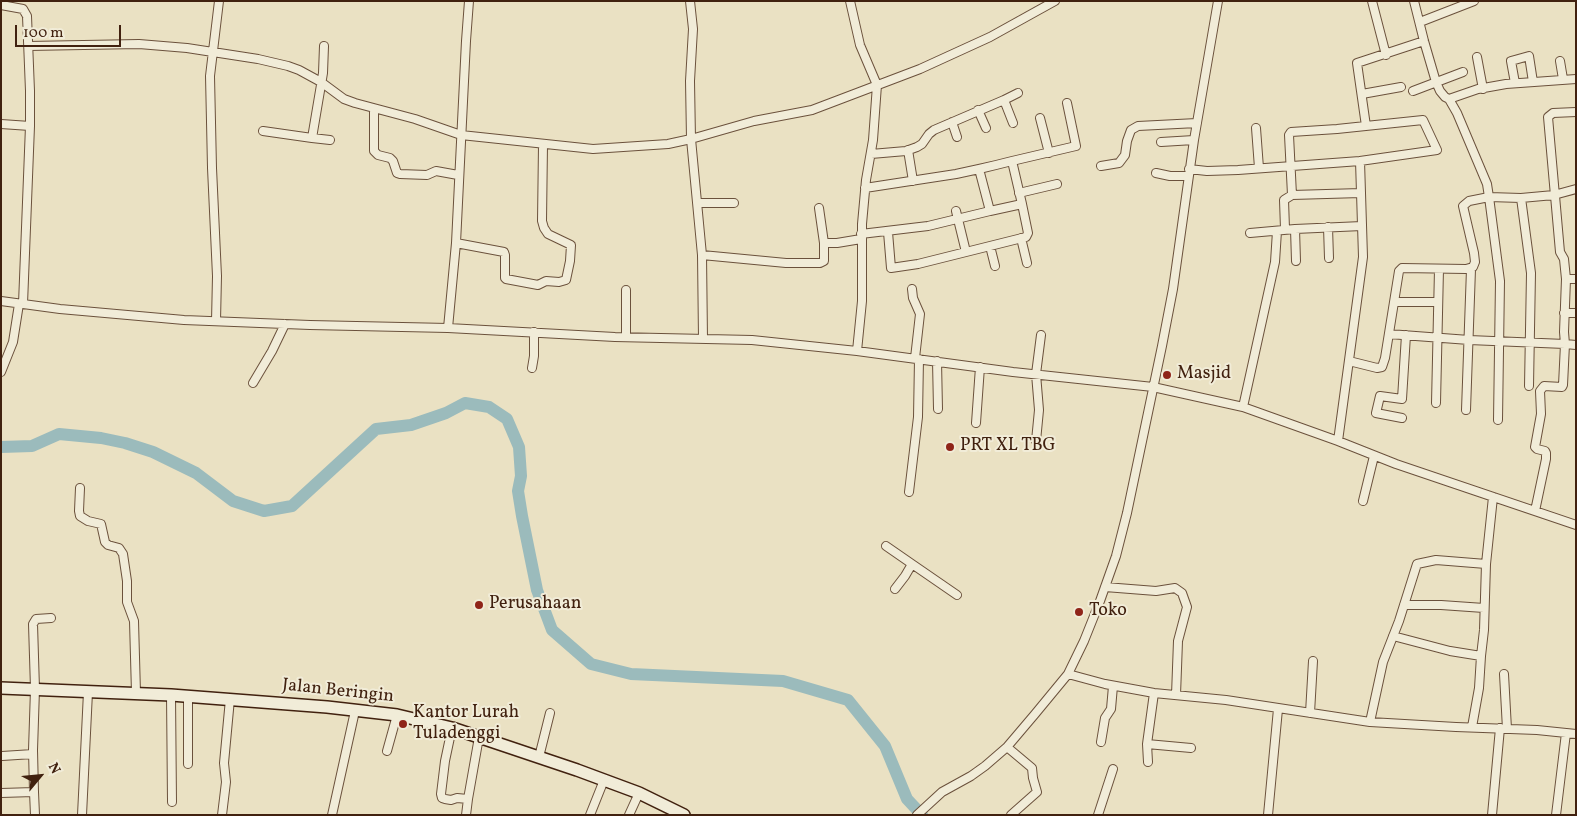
<!DOCTYPE html>
<style>
body{margin:0}
#map{position:relative;width:1577px;height:816px;overflow:hidden;background:#eae1c3;font-family:Vollkorn,serif}
canvas{display:block}
.frame{position:absolute;inset:0;border:2px solid #41210f;pointer-events:none}
.north{position:absolute;left:15px;top:751px;width:50px;height:50px;-webkit-text-stroke:4px #f1ecd8;paint-order:stroke;rotate:62deg;font-size:14px;font-weight:700;line-height:20px;text-align:center;color:#41210f}
.north::after{content:'';display:block;margin:auto;width:18px;height:22px;background:#41210f;clip-path:polygon(50% 0,100% 100%,50% 72%,0 100%)}
.scale{position:absolute;left:15px;top:25px;width:106px;height:22px;box-sizing:border-box;border:2px solid #41210f;border-top:0;padding-left:6px;font-size:15px;line-height:18px;white-space:nowrap;color:#41210f;-webkit-text-stroke:4px #f1ecd8;paint-order:stroke}
</style>
<div id="map">
<canvas width="1577" height="816"></canvas>
<div class="frame"></div>
<div class="north">N</div>
<div class="scale">100 m</div>
</div>
<script>
const g = document.querySelector('canvas').getContext('2d');
g.lineJoin = 'round';
const poly = rows => new Path2D(rows.map(r => 'M' + r).join(''));
function stroke(path, color, width, dash) { g.strokeStyle = color; g.lineWidth = width; g.lineCap = dash ? 'butt' : 'round'; g.setLineDash(dash || []); g.stroke(path); }
function drawText(font, color, halo, rows, align = 'center') {
  g.font = font + ' Vollkorn,serif'; g.lineWidth = 4; g.setLineDash([]); g.textBaseline = 'middle'; g.strokeStyle = halo; g.fillStyle = color; for (const [text, x, y, turn = 0] of rows) {
    g.save(); g.translate(x, y); g.rotate((+turn || 0) * Math.PI / 180); g.textAlign = isNaN(turn) ? turn : align; if (halo) g.strokeText(text, 0, 0); g.fillText(text, 0, 0); g.restore();
  }
}
stroke(poly([
 [1,447,32,446,59,434,101,438,125,443,153,452,196,473,233,501,264,511,292,506,376,429,411,425,446,413,465,403,489,407,507,419,519,447,521,476,518,491,522,516,537,590,552,630,591,664,631,674,783,681,848,700,885,746,907,799,922,815]
]), '#9bbbbc', 12);
const street = poly([
 [690,1,693,29,690,81,691,139,702,255,703,339],
 [850,1,860,45,877,85,873,140,866,180,862,224,862,301,857,351],
 [1372,1,1386,55],
 [1414,1,1424,41,1436,82,1440,91,1445,97,1449,99,1457,113,1487,184,1489,197,1521,198,1554,195,1576,189],
 [1,5,23,9,27,16,30,91,30,126,23,304],
 [1420,22,1474,1],
 [28,46,139,44,187,48,258,59,288,66,299,70,321,82,344,99,355,103,415,119,461,135,593,149,668,144,691,139,754,121,812,110,920,69,990,37,1055,1],
 [1477,57,1483,89],
 [1560,61,1563,79],
 [1515,83,1511,61,1529,56,1533,82],
 [1413,91,1463,72],
 [1362,94,1401,87],
 [1449,99,1478,89,1506,84,1576,79],
 [1004,100,1018,93],
 [374,109,374,151,378,155,390,158,393,161,397,173,400,174,427,175,436,171,458,175],
 [978,110,986,128],
 [1040,118,1049,153],
 [952,122,957,137],
 [1,124,30,126],
 [1366,126,1357,63,1424,41],
 [1256,128,1259,168],
 [263,131,312,138,323,73,324,46],
 [312,138,330,140],
 [1161,142,1194,140],
 [908,150,913,181],
 [871,154,906,151,917,147,922,144,929,134,934,130,1004,100,1013,123],
 [1012,161,1076,146,1067,103],
 [1101,166,1119,163,1125,155,1127,141,1131,130,1138,126,1197,123],
 [1189,169,1207,171,1238,170,1360,161,1363,257,1338,441],
 [1156,173,1170,176,1188,176],
 [865,188,956,174,979,169,996,165,1012,161,1022,204,990,211,979,169],
 [1019,193,1057,184],
 [1292,195,1289,135,1291,132,1337,129,1423,120,1437,150,1360,161],
 [1521,198,1531,273,1529,386],
 [697,203,734,203],
 [819,208,824,243,837,243,861,239],
 [956,211,966,252],
 [1328,227,1329,258],
 [1285,229,1284,200,1292,195,1361,193],
 [1295,229,1296,261],
 [888,232,891,268,918,264,1026,237,1028,233,1022,204],
 [1250,233,1295,229,1362,226],
 [861,234,928,226,990,211],
 [1021,238,1027,263],
 [456,243,504,252,505,255,505,278,506,279,538,285,546,281,559,282,566,280,570,261,571,245,548,234,544,228,542,221,543,145],
 [990,246,995,266],
 [702,255,786,263,820,263,824,261,824,243],
 [1566,279,1564,259,1560,252,1548,117,1553,113,1576,112],
 [1576,279,1566,279,1564,332,1565,344,1576,345],
 [912,289,913,298,920,314,915,358],
 [1,301,60,309,184,320,310,325,448,328,615,337,752,340,857,351,1013,372,1153,387,1243,407,1338,441,1396,464,1576,525],
 [1394,302,1438,302],
 [1564,313,1576,313],
 [216,321,217,276,212,168,210,76,219,1],
 [448,328,456,243,466,41,469,1],
 [1389,334,1469,340,1565,344,1563,385,1562,387,1544,386,1540,391,1541,414,1535,447,1537,449,1545,451,1546,453,1546,459,1535,511],
 [626,337,626,290],
 [937,361,938,409],
 [1349,361,1377,368,1382,367,1385,358,1399,271,1402,268,1466,269,1473,267,1475,262,1474,253,1463,206,1469,201,1489,197,1500,281,1498,420],
 [532,368,534,356,534,332],
 [1,372,13,342,19,304],
 [253,383,272,351,285,324],
 [1436,403,1439,269],
 [1243,407,1275,262,1277,231],
 [1466,410,1471,269],
 [1402,418,1376,413,1380,396,1402,399,1406,335],
 [976,423,980,367],
 [1036,441,1039,410,1036,374,1041,335],
 [80,488,79,511,80,516,88,521,101,524,105,542,108,545,119,548,123,554,127,581,127,602,134,621,136,693],
 [909,492,918,417,919,359],
 [1363,501,1374,456],
 [886,546,912,564],
 [1105,587,1156,591,1175,588,1182,593,1187,607,1178,641,1176,695],
 [895,589,905,576,912,564,957,595],
 [1404,605,1441,605,1484,608],
 [1393,636,1450,651,1481,656,1479,688,1472,727],
 [1481,656,1484,630,1486,564,1493,497],
 [1068,674,1105,684,1154,693,1226,700,1370,722,1456,727,1537,730,1576,734],
 [1504,674,1507,729],
 [171,695,172,802],
 [1310,713,1313,661],
 [1370,722,1383,662,1399,621,1417,564,1436,560,1486,564],
 [452,728,445,761,441,794,442,798,445,799,451,800,457,798,468,799,466,815],
 [1101,742,1105,718,1111,709,1113,686],
 [1147,744,1191,748],
 [1007,747,1032,768,1033,778,1037,792,1011,815],
 [387,751,397,715],
 [2,756,33,754],
 [539,757,550,713],
 [1148,762,1147,744,1154,693],
 [188,764,188,696],
 [34,792,35,815],
 [1,793,34,792,33,750,35,689,33,624,36,619,51,618],
 [468,799,479,737],
 [82,815,88,692],
 [222,815,226,782,224,763,230,699],
 [332,815,355,711],
 [590,815,604,780],
 [629,815,639,793],
 [917,815,942,792,971,776,985,766,1007,747,1035,714,1068,674,1084,641,1100,601,1116,556,1127,513,1162,346,1173,289,1194,140,1218,1],
 [1098,815,1113,769],
 [1268,815,1278,709],
 [1492,815,1500,728],
 [1556,815,1566,733]
]);
const secondary = poly([
 [1,688,171,695,327,707,397,715,452,728,577,770,639,793,684,815]
]);
stroke(street, '#6b513c', 10);
stroke(secondary, '#41210f', 14);
stroke(street, '#f1ecd8', 8);
stroke(secondary, '#f1ecd8', 11);
for (const [x, y, r, color] of [
 [1167,375,5,"#8f2418"],
 [950,447,5,"#8f2418"],
 [479,605,5,"#8f2418"],
 [1079,612,5,"#8f2418"],
 [403,724,5,"#8f2418"]
]) { const dot = new Path2D(); dot.arc(x, y, r, 0, 2 * Math.PI); g.fillStyle = color; g.fill(dot); stroke(dot, '#f1ecd8', 2); }
drawText('18px', '#41210f', '#f1ecd8', [
 ["Masjid",1177,375],
 ["PRT XL TBG",960,447],
 ["Perusahaan",489,605],
 ["Toko",1089,612],
 ["Kantor Lurah",413,714],
 ["Tuladenggi",413,735]
], 'left');
drawText('18px', '#41210f', '#f1ecd8', [
 ["Jalan Beringin",338,692,6]
]);
</script>
